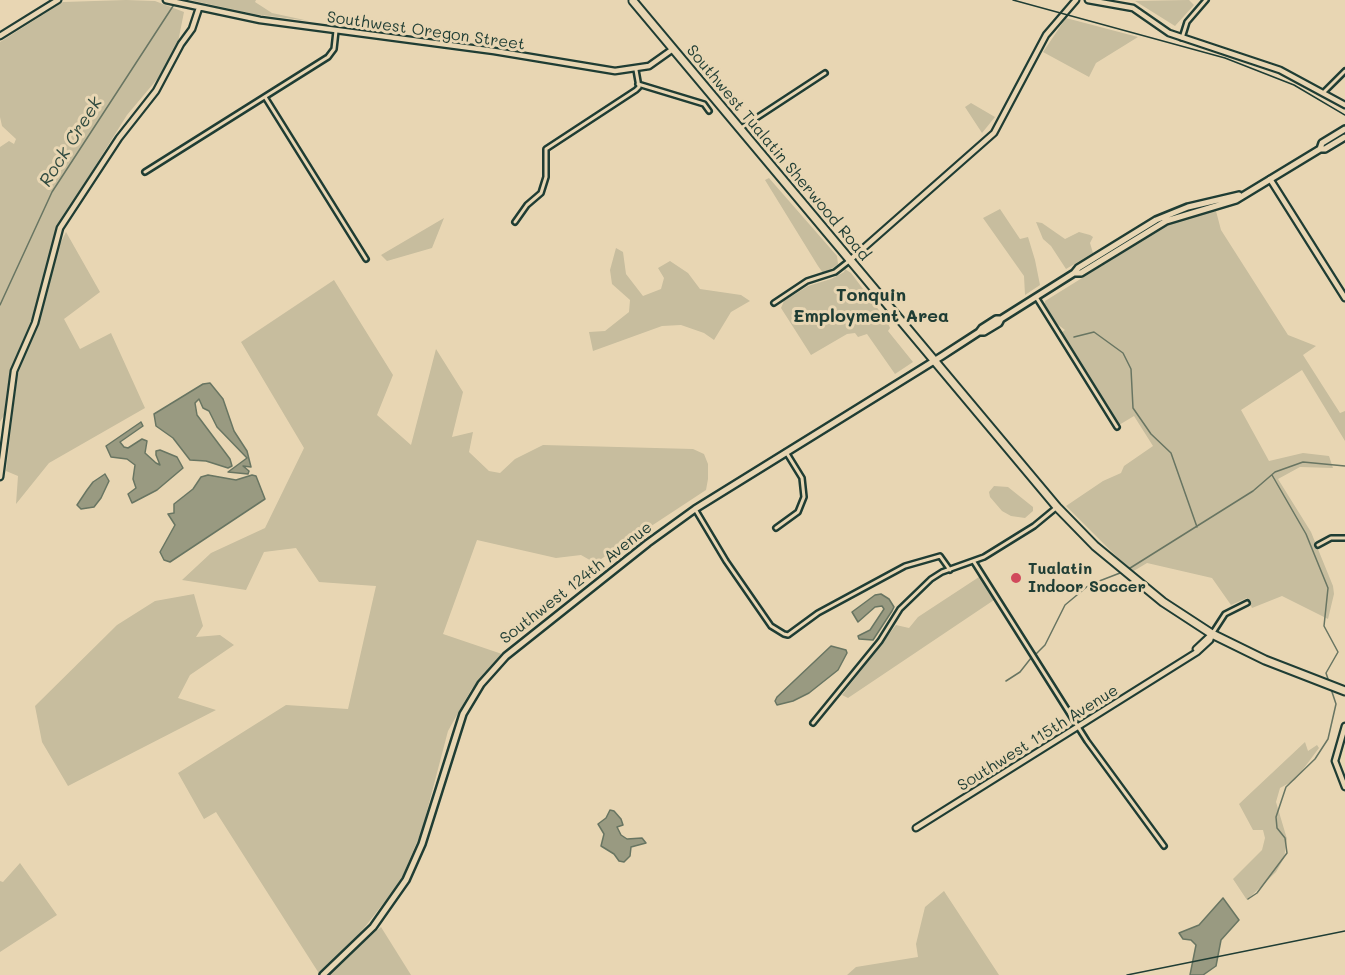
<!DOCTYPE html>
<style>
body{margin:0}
canvas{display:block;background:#e8d6b3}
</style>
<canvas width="1345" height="975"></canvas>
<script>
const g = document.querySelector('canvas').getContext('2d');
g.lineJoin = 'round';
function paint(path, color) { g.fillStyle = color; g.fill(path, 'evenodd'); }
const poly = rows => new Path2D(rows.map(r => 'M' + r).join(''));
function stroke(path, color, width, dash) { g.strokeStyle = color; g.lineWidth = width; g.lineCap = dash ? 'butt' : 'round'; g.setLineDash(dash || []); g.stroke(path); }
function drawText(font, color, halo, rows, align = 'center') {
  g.font = font + ' Mali,sans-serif'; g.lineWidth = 6; g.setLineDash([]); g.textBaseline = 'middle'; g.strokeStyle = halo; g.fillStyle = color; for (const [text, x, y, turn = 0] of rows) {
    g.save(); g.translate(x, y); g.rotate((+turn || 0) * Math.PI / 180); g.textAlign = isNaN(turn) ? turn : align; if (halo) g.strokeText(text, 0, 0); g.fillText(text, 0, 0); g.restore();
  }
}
paint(poly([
 [126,0,155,1,184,12,178,42,164,71,127,115,59,224,35,311,12,366,4,415,0,422,0,147,9,141,14,144,16,139,2,126,0,117,0,42,63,2],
 [190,0,256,0,255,2,272,13,309,21,254,14],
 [1189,0,1194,5,1175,26,1135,1],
 [1066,18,1138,37,1096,63,1089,77,1043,52],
 [971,103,995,117,982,133,965,107],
 [769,178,837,256,838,264,834,267,823,273,818,266,765,180],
 [1000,209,1020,239,1028,237,1035,260,1040,285,1025,295,1024,276,983,218],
 [1216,211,1221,230,1288,335,1316,346,1303,355,1340,413,1345,411,1345,441,1302,370,1241,410,1269,461,1303,453,1329,456,1333,468,1300,467,1278,479,1311,532,1333,586,1334,594,1328,619,1282,596,1252,608,1247,598,1231,605,1212,578,1147,563,1132,572,1066,506,1103,481,1121,473,1124,466,1153,446,1134,416,1119,425,1061,333,1065,330,1053,321,1045,307,1045,301,1174,221],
 [444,218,432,248,387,261,381,255],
 [1036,222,1042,223,1065,239,1079,232,1090,235,1093,237,1090,243,1093,253,1066,269,1051,246,1043,239],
 [66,232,100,292,64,319,80,349,111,333,145,408,49,463,16,504,18,476,6,471,17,377,47,295,59,246],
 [616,248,623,252,626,274,643,296,661,289,664,278,658,268,670,261,688,273,700,289,741,295,750,301,731,312,714,340,704,333,681,325,662,326,593,351,589,332,605,331,629,312,630,300,612,284,610,270],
 [845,269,851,273,887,321,890,328,888,331,913,362,895,374,867,334,858,337,855,333,847,334,811,355,781,308,784,301,808,286,831,279,844,272],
 [334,280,393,375,377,415,411,445,436,349,463,392,452,437,473,432,469,452,489,471,500,473,515,459,543,445,693,449,704,454,708,464,708,479,706,490,595,563,581,555,556,558,477,540,443,634,502,654,471,690,448,731,422,830,400,882,354,941,320,975,216,812,204,819,178,773,286,705,348,709,376,586,319,582,296,548,264,552,246,590,182,580,211,553,265,528,304,448,241,342],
 [994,486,1008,487,1033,507,1033,511,1025,518,1011,516,1002,511,990,497,989,492],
 [979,577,994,600,848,698,842,695,896,625,909,628,918,617],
 [194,594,203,626,196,637,220,635,234,645,190,675,178,698,216,710,68,786,42,742,35,706,117,625,155,601],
 [1305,742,1308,751,1317,745,1319,748,1295,780,1280,788,1276,802,1287,839,1284,858,1276,872,1247,900,1233,879,1262,850,1265,838,1263,830,1253,830,1239,804],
 [20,863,57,915,0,952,0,881,3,882],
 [944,891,999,975,847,975,856,967,918,957,916,944,925,907],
 [381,927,411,975,328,975,350,954]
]), '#c7bd9e');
const water = poly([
 [210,383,223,399,234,431,247,451,251,467,243,466,249,471,248,474,228,472,247,458,217,427,209,411,203,408,199,399,195,403,197,415,230,459,232,466,228,468,206,461,190,460,173,438,156,426,154,414,203,384,210,383],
 [141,422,143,426,120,442,124,447,128,448,142,439,147,441,145,453,156,463,160,465,156,455,156,451,160,450,177,457,183,468,157,490,132,503,128,494,136,488,133,479,135,465,127,459,111,457,106,446,141,422],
 [105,474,109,481,101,498,94,507,81,509,77,505,87,490,93,482,105,474],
 [208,475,236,480,252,475,256,476,265,499,170,562,164,560,160,552,175,525,168,514,174,513,174,504,193,489,201,477,208,475],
 [881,594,889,599,894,607,892,611,873,640,859,639,858,636,870,630,884,609,882,606,875,607,858,622,852,612,875,595,881,594],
 [831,646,846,650,847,653,838,670,809,693,793,701,777,705,775,701,777,697,831,646],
 [610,810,614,811,621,819,623,825,617,827,621,835,627,839,642,838,646,843,631,847,630,856,624,862,619,861,614,854,601,846,604,834,598,824,606,818,610,810],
 [1223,898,1239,920,1221,940,1216,966,1203,975,1190,975,1196,945,1191,940,1183,939,1179,933,1199,925,1223,898]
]);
paint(water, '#999a81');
stroke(water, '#687562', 1.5);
stroke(poly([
 [0,305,52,192,175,3],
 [1074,337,1094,332,1123,353,1131,369,1133,408,1151,434,1171,453,1197,527],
 [1272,475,1306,534,1328,588,1324,626,1338,652,1326,673,1329,682],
 [1127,570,1253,491,1275,472,1303,462,1345,466],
 [1036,654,1045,645,1065,605,1089,585,1120,573],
 [1006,681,1020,672,1031,658],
 [1248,899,1257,893,1287,853,1285,838,1277,828,1276,817,1286,787,1315,759,1328,739,1336,704,1331,689]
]), '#687562', 1.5);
const street = poly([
 [1182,38,1187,22,1206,0],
 [638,84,704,104,709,111],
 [1324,92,1345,71],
 [265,97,366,259],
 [741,128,825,73],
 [145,172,328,57,334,49,336,31],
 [515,222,527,205,541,193,546,177,546,149,636,90,639,87,636,70],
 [1036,297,1117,427],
 [774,303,807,281,835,272,849,261],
 [695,509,726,561,771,626,784,634,788,635,818,613,905,566,940,556,950,570],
 [776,528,798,512,804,497,802,478,786,452],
 [1318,545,1331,538,1345,538],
 [974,562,1087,741,1164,846],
 [1212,634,1225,614,1247,603],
 [813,723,880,641,900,609,931,579,942,572,984,557,1034,526,1057,507]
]);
const secondary = poly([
 [166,0,260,20,494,51,615,71,649,66,673,49],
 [1088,0,1133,8,1169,33,1280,70,1345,105],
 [0,36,58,0],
 [1270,179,1345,298],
 [850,260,994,133,1046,35,1076,0],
 [0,477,14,371,35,323,60,228,119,138,156,91,181,44,192,29,199,8],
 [1196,649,1212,634],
 [1345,726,1335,761,1345,787],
 [916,828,1197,652,1210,640,1212,634]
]);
const primary = poly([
 [1320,149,1322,143,1345,129],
 [1074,273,1081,273,1166,221,1236,200,1320,149,1325,149,1345,137],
 [979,332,984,332,999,323,1001,319,1074,273,1078,268,1156,220,1188,207,1239,195],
 [323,975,373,927,406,880,422,844,463,714,481,684,506,656,648,543,695,509,942,356,979,332,982,328,996,319,1001,319]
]);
const highway = poly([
 [633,1,1057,507,1095,546,1163,602,1212,634,1265,660,1345,691]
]);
stroke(street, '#1f3d34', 8);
stroke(secondary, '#1f3d34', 9);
stroke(primary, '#1f3d34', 10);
stroke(highway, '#1f3d34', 11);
stroke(street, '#e8d6b3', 3);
stroke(secondary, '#e8d6b3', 4.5);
stroke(primary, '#e8d6b3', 5);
stroke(highway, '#e8d6b3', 7);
stroke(poly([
 [1013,0,1225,58,1294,85,1345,115],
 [1127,975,1345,931]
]), '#1f3d34', 1.5);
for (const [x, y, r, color] of [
 [1016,578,6,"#d1495b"]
]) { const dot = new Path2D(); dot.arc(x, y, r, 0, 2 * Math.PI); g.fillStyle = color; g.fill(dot); stroke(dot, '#e8d6b3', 2); }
drawText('16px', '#1f3d34', '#e8d6b3', [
 ["Southwest Oregon Street",426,31,8],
 ["Southwest Tualatin Sherwood Road",778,153,50],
 ["Southwest 124th Avenue",576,583,-38],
 ["Southwest 115th Avenue",1038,738,-32]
]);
drawText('bold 16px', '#1f3d34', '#e8d6b3', [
 ["Tualatin",1028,569],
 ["Indoor Soccer",1028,587]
], 'left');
drawText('italic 18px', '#314b40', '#e8d6b3', [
 ["Rock Creek",71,142,-58]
]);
drawText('bold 18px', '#1f3d34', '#e8d6b3', [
 ["Tonquin",871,295],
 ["Employment Area",871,316]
]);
</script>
